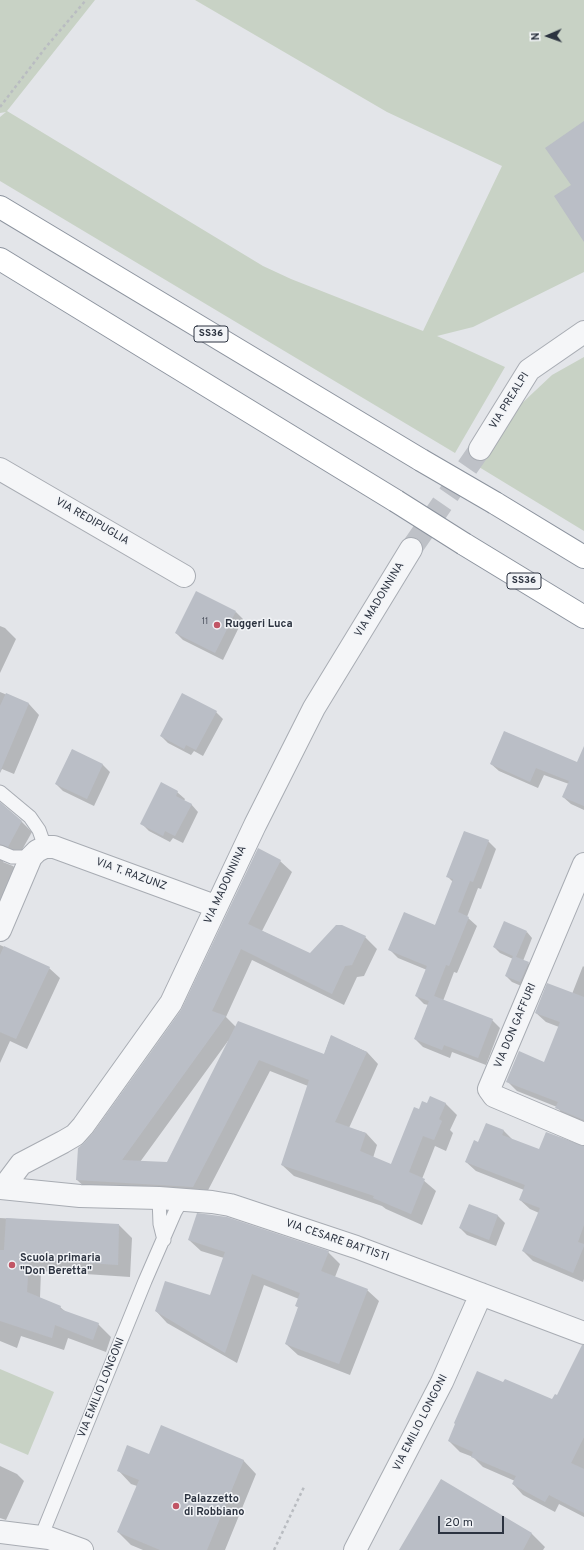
<!DOCTYPE html>
<style>
body{margin:0}
#map{position:relative;width:584px;height:1550px;overflow:hidden;background:#e3e5e9;font-family:Overpass,sans-serif}
canvas{display:block}
.north{position:absolute;left:528px;top:16px;width:40px;height:40px;-webkit-text-stroke:3px #f2f4f7;paint-order:stroke;rotate:268deg;font-size:11px;font-weight:700;line-height:16px;text-align:center;color:#2c3340}
.north::after{content:'';display:block;margin:auto;width:14px;height:18px;background:#2c3340;clip-path:polygon(50% 0,100% 100%,50% 72%,0 100%)}
.scale{position:absolute;left:438px;top:1516px;width:66px;height:18px;box-sizing:border-box;border:2px solid #2c3340;border-top:0;padding-left:5px;font-size:12px;line-height:14px;white-space:nowrap;color:#2c3340;-webkit-text-stroke:3px #f2f4f7;paint-order:stroke}
</style>
<div id="map">
<canvas width="584" height="1550"></canvas>
<div class="north">N</div>
<div class="scale">20 m</div>
</div>
<script>
const g = document.querySelector('canvas').getContext('2d');
g.lineJoin = 'round';
function paint(path, color) { g.fillStyle = color; g.fill(path, 'evenodd'); }
const poly = rows => new Path2D(rows.map(r => 'M' + r).join(''));
function stroke(path, color, width, dash) { g.strokeStyle = color; g.lineWidth = width; g.lineCap = dash ? 'butt' : 'round'; g.setLineDash(dash || []); g.stroke(path); }
function drawText(font, color, halo, rows, align = 'center') {
  g.font = font + ' Overpass,sans-serif'; g.lineWidth = 3; g.setLineDash([]); g.textBaseline = 'middle'; g.strokeStyle = halo; g.fillStyle = color; for (const [text, x, y, turn = 0] of rows) {
    g.save(); g.translate(x, y); g.rotate((+turn || 0) * Math.PI / 180); g.textAlign = isNaN(turn) ? turn : align; if (halo) g.strokeText(text, 0, 0); g.fillText(text, 0, 0); g.restore();
  }
}
paint(poly([
 [0,0,95,0,7,111,263,266,291,279,423,331,502,166,387,112,195,0,584,0,584,272,473,327,437,336,505,367,455,453,0,181,0,117,6,112,0,113],
 [584,357,584,531,479,467,519,406,552,375],
 [0,1369,54,1392,28,1455,0,1443]
]), '#c8d2c5');
paint(poly([
 [236,612,243,619,223,660,183,640,176,633],
 [0,626,5,628,16,639,0,673],
 [0,692,29,704,39,715,14,774,2,769,0,773],
 [216,712,223,719,203,756,194,751,191,755,168,743,161,736],
 [72,750,103,765,110,772,94,806,63,791,56,784],
 [584,763,584,810,571,804,563,797,569,784,544,775,538,788,499,771,491,764],
 [177,792,185,799,184,801,191,804,198,812,183,843,173,838,170,842,149,831,142,824],
 [0,805,22,822,32,832,18,857,3,859,3,862,13,866,24,876,0,908],
 [488,841,496,849,481,889,478,888,467,917,477,926,457,973,454,972,443,1001,492,1020,500,1028,486,1065,452,1052,450,1058,423,1047,415,1039,428,1005,424,1004,416,996,427,970,398,958,390,950,435,926,453,882,447,876],
 [280,861,292,872,262,931,310,954,365,937,377,949,364,976,357,977,344,1005,252,960,226,1017,236,1027,324,1055,331,1036,367,1052,378,1064,349,1128,366,1133,377,1145,373,1158,391,1165,419,1111,428,1105,445,1103,457,1115,450,1130,453,1133,446,1151,435,1146,422,1179,436,1191,422,1225,386,1209,382,1206,294,1176,282,1165,308,1086,270,1071,204,1198,89,1191,77,1180,85,1144,182,1011],
 [228,1041,229,1041,167,1163,140,1162],
 [527,932,532,938,523,961,528,963,534,969,526,988,512,982,506,976,513,959,500,953,494,947],
 [0,945,49,968,60,978,27,1049,10,1041,0,1063],
 [583,966,584,967,584,1125,566,1118,557,1107,517,1091,507,1081,545,1063,559,1027,546,1022,536,1013,572,994],
 [487,1124,504,1131,513,1140,540,1151,584,1147,584,1279,583,1282,533,1261,523,1251,539,1213,530,1209,520,1200,524,1190,476,1171,466,1162,479,1143],
 [469,1205,498,1216,505,1223,496,1246,467,1235,460,1228],
 [0,1218,119,1225,132,1238,130,1277,41,1271,40,1298,60,1307,66,1312,98,1324,111,1337,106,1352,68,1338,64,1350,21,1336,17,1348,0,1341],
 [189,1240,328,1252,340,1264,335,1277,367,1290,379,1301,350,1375,298,1355,286,1344,299,1308,296,1306,299,1299,264,1285,237,1363,167,1323,156,1311,211,1296,224,1258,201,1251],
 [584,1371,584,1517,559,1504,555,1512,523,1495,513,1484,515,1481,483,1467,473,1457,460,1452,449,1441,504,1383,552,1401],
 [150,1455,243,1460,256,1474,225,1550,143,1550,131,1545,118,1532,137,1486,131,1484,118,1470],
 [0,1466,17,1474,24,1481,6,1520,0,1518],
 [441,1480,532,1534,545,1547,543,1550,400,1550]
]), '#0003');
paint(poly([
 [584,121,584,242,554,196,571,185,545,148],
 [196,591,236,611,215,653,175,633],
 [6,693,29,703,0,772,0,706],
 [182,693,217,711,196,750,186,745,184,749,160,736],
 [504,731,577,762,584,746,584,806,562,797,569,781,536,768,530,782,490,764],
 [72,749,103,764,87,799,55,784],
 [161,782,178,791,176,796,192,804,175,836,165,831,163,836,140,824],
 [0,802,22,821,8,847,0,844],
 [464,831,489,840,473,882,470,881,458,912,469,917,449,966,446,965,434,996,493,1019,478,1058,444,1045,442,1050,414,1039,429,1001,415,996,427,966,388,950,404,912,435,925,453,879,446,877],
 [258,848,281,860,248,924,310,953,336,925,342,925,366,936,352,965,345,966,332,994,241,949,212,1011,226,1016,122,1160,167,1162,238,1021,324,1054,331,1035,367,1052,335,1122,366,1133,360,1151,391,1164,414,1107,419,1109,422,1101,427,1103,430,1096,446,1103,439,1119,442,1121,434,1140,423,1136,409,1172,425,1179,411,1214,373,1198,374,1196,281,1165,309,1080,259,1060,193,1187,76,1180,78,1148,84,1143,93,1133,181,1010],
 [504,921,527,931,516,957,529,962,520,982,505,976,513,956,493,947],
 [4,946,50,967,16,1039,0,1032,0,955],
 [547,983,584,997,584,1120,555,1108,558,1102,506,1082,519,1051,544,1062,560,1022,535,1013],
 [486,1123,504,1130,502,1135,539,1149,546,1132,584,1146,584,1225,578,1242,584,1244,584,1246,573,1273,522,1251,540,1208,519,1200,525,1185,465,1162,474,1140,478,1142],
 [469,1204,498,1215,489,1240,459,1228],
 [197,1213,227,1217,329,1251,321,1271,368,1289,339,1364,285,1344,298,1307,295,1306,300,1293,252,1274,225,1353,155,1311,165,1281,210,1295,225,1252,188,1240],
 [6,1218,119,1224,118,1265,29,1259,27,1292,61,1306,60,1309,99,1323,93,1340,55,1325,52,1338,0,1321,0,1250,4,1250],
 [582,1345,584,1345,584,1437,571,1463,584,1469,584,1513,549,1495,545,1502,512,1484,516,1476,471,1457,473,1452,448,1441,455,1424,454,1423,477,1371,503,1382,505,1379,552,1399,555,1394,557,1395],
 [161,1425,244,1460,207,1550,160,1550,117,1532,139,1480,117,1471,127,1445,149,1454],
 [441,1479,532,1533,523,1550,399,1550]
]), '#babec6');
stroke(poly([
 [411,549,480,449]
]), '#bec1c7', 22, [22, 11]);
const lane = poly([
 [0,792,30,817,39,830,45,847],
 [0,852,12,857,31,857],
 [159,1198,160,1224,164,1240],
 [41,1537,145,1281,175,1212,182,1200]
]);
const street = poly([
 [480,449,529,370,584,332],
 [0,469,184,576],
 [584,864,489,1089,494,1096,584,1134],
 [0,930,31,857,37,851,45,847,54,847,215,906],
 [0,1188,80,1196,159,1198,212,1202,230,1205,356,1247,584,1333],
 [6,1188,9,1180,21,1164,63,1142,75,1135,83,1126,171,1003,255,825,314,708,411,549],
 [0,1532,49,1538,82,1550],
 [355,1550,442,1382,481,1294]
]);
const highway = poly([
 [0,207,421,460],
 [0,259,396,501],
 [495,503,584,557],
 [464,544,584,617]
]);
stroke(lane, '#a8acb3', 15);
stroke(street, '#a8acb3', 24);
stroke(highway, '#8c939e', 24);
stroke(poly([
 [0,107,46,47,86,0],
 [274,1550,304,1487]
]), '#b9bcc1', 2.5, [3, 3]);
stroke(lane, '#f5f6f8', 13);
stroke(street, '#f5f6f8', 22);
stroke(highway, '#fff', 22);
const highwayBridge = poly([
 [421,460,495,503],
 [396,501,464,544]
]);
stroke(highwayBridge, '#8c939e', 24, []);
stroke(highwayBridge, '#fff', 22);
for (const [x, y, r, color] of [
 [217,625,4,"#c15565"],
 [12,1265,4,"#c15565"],
 [176,1506,4,"#c15565"]
]) { const dot = new Path2D(); dot.arc(x, y, r, 0, 2 * Math.PI); g.fillStyle = color; g.fill(dot); stroke(dot, '#f2f4f7', 1.5); }
drawText('9px', '#505662', null, [
 ["11",205,622]
]);
for (const [x, y, w] of [
 [211,334,34],
 [524,581,34]
]) { const box = new Path2D(); box.roundRect(x - w / 2, y - 8, w, 16, 3); g.fillStyle = '#f2f4f7'; g.fill(box); stroke(box, '#2c3340', 1); }
drawText('bold 10px', '#2c3340', null, [
 ["SS36",211,334],
 ["SS36",524,581]
]);
drawText('11px', '#2c3340', '#f2f4f7', [
 ["VIA PREALPI",510,401,-58],
 ["VIA REDIPUGLIA",92,522,30],
 ["VIA MADONNINA",380,600,-59],
 ["VIA T. RAZUNZ",131,875,20],
 ["VIA MADONNINA",226,885,-65],
 ["VIA DON GAFFURI",516,1026,-67],
 ["VIA CESARE BATTISTI",337,1241,19],
 ["VIA EMILIO LONGONI",102,1388,-68],
 ["VIA EMILIO LONGONI",421,1423,-63]
]);
drawText('bold 11px', '#2c3340', '#f2f4f7', [
 ["Ruggeri Luca",225,625],
 ["Scuola primaria",20,1259],
 ["\"Don Beretta\"",20,1272],
 ["Palazzetto",184,1500],
 ["di Robbiano",184,1513]
], 'left');
</script>
